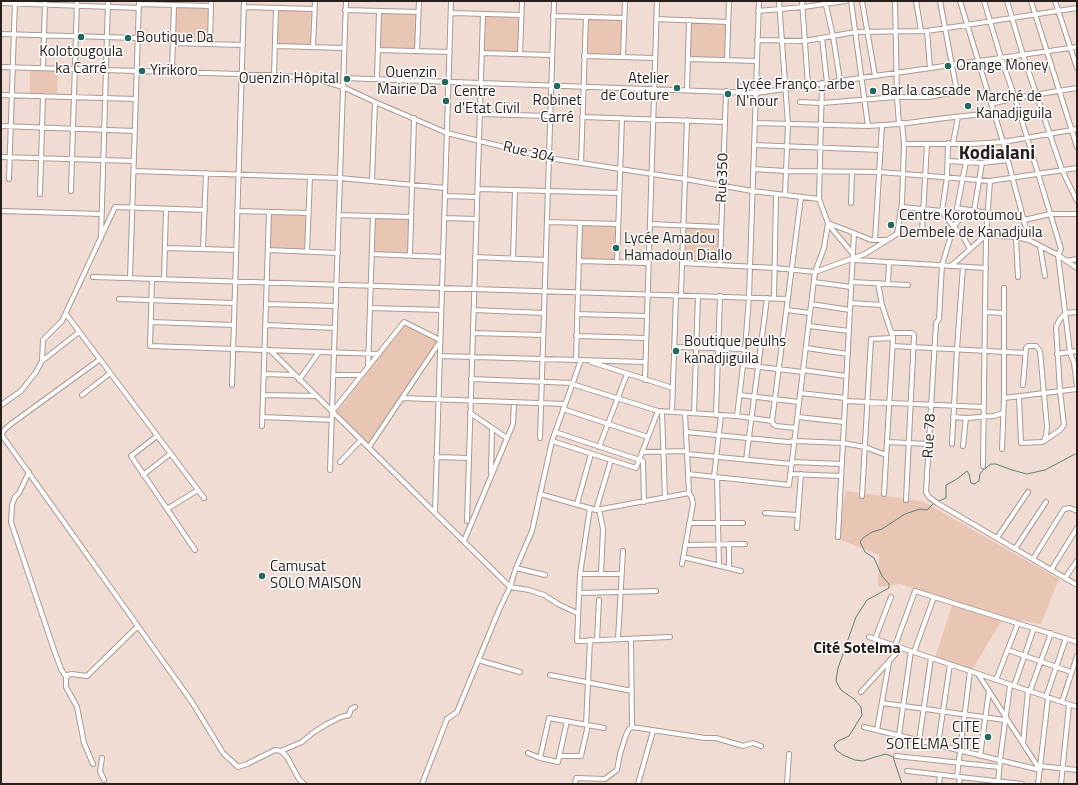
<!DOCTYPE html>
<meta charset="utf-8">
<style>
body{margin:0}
#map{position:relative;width:1078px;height:785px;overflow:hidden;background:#f0dcd3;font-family:"Titillium Web",sans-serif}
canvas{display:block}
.frame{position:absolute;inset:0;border:2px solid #261f1b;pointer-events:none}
</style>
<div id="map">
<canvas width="1078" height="785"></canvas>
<div class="frame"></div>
</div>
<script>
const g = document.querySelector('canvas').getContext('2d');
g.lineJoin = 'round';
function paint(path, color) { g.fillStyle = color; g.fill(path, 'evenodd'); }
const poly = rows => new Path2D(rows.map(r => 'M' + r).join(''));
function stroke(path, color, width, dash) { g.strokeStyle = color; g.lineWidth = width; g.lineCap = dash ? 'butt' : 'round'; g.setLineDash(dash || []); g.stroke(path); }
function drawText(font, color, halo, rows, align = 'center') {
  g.font = font + ' "Titillium Web",sans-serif'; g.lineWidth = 3; g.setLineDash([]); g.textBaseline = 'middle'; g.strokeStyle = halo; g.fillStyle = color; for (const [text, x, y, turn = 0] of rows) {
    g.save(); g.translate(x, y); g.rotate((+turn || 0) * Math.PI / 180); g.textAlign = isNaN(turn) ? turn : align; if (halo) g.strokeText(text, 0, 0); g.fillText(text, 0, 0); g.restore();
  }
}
paint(poly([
 [174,7,210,8,209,43,173,42],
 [277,10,313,11,312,46,276,45],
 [381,13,417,14,415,49,379,48],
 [484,16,520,18,519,53,483,51],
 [587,19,623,21,621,56,585,54],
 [690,22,726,23,725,58,689,57],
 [30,69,58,70,57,96,30,95],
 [271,213,307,215,306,250,270,248],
 [375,218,411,219,409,254,373,253],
 [581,224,617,226,616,261,580,259],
 [684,227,720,228,719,264,683,263],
 [405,325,439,342,369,446,335,414],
 [846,491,922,501,1059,579,1041,624,1004,617,971,671,935,658,954,600,899,584,878,587,879,555,836,538]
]), '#e9c5b4');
stroke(poly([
 [939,501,946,498,946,485,957,479,967,471,969,474,971,483,974,484,979,481,980,474,983,470,991,464,996,464,1012,470,1027,474,1045,470,1077,453],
 [902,784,893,757,886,754,875,757,863,761,855,760,843,755,836,750,834,745,838,741,849,736,862,715,861,707,854,699,841,690,836,681,838,668,856,617,867,600,889,588,889,584,882,576,874,558,865,552,860,542,863,538,872,532,882,529,905,514,920,509,927,510,934,503]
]), '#5d8079', 1);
const minor = poly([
 [779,1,788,124,785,195],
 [802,1,808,85],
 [825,1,833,36,840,81],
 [851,1,868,126],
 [862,1,875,76],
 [916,1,921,31],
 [960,1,1003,142,1029,240],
 [984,1,1001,58,1015,98,1061,249,1058,255,1070,352,1074,363,1077,386],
 [1007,1,1023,55,1062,170,1077,201],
 [1031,1,1077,147],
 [1055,1,1077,68],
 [1,3,139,8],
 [139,4,211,6],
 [244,7,315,9],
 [345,10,418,12],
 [758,11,803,7,846,1],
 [451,13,521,15],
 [553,16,624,18],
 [656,19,728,22],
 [927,31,930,68],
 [1,34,138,38],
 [822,38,827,83],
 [757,40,805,41,855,32,927,31,1077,8],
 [173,43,243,45],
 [210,44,211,1],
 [275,46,344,48],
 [313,47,315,1],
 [378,50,450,52],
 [417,51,419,1],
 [482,53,552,55],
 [520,54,522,1],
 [584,56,655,58],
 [623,57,625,1],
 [688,59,757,61],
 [727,60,729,1],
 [1,67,274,75,316,79,343,87,375,102,447,133,549,158,685,179,752,191,819,199],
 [43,68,45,1],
 [172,72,174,5],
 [274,75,276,8],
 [343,78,756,93,1077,47],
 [377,79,379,11],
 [687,90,689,20],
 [1,95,136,99],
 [800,102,822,103,897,97,928,97,957,92,940,1],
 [991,104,1015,98,1077,88],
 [480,114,550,116],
 [582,117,725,122],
 [755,123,868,126,899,124,897,97,895,1],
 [900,124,945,118,994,113],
 [1,126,135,131],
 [948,143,947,177,942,211,948,220,964,238,970,249],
 [953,143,958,117],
 [904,144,970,144,1003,142,1077,129],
 [754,145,881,150],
 [1,157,134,161],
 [948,161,982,163,1008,160],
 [966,162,957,208,988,213],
 [581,163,586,17],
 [753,169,786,171,880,172,990,181,1077,168],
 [134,171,340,178,445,188],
 [9,179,15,1],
 [372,181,375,102],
 [478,189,619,193],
 [71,191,77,1],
 [40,194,43,96],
 [445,196,477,197],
 [851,203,852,172],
 [902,207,942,211],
 [967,210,955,225,952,232,942,265,939,319,936,323,926,492,929,497,937,503,1077,585],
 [1,211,101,214],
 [237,211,308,213],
 [974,211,982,163],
 [339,215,411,217],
 [444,218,477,219],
 [1024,220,1050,214,1077,214],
 [547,222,618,224],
 [828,223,854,233,838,537],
 [650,224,721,227],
 [828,224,853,254],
 [854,233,871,240,885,240],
 [922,233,927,144],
 [1016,237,1018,277],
 [101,238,108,1],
 [875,240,882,125],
 [1040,246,1045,276],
 [165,248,236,250],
 [203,249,206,173],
 [268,250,338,253],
 [307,252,310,177],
 [372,254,443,257],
 [410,255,414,118],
 [475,257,545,260],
 [513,259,515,190],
 [855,260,986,268],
 [579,261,648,263],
 [1066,261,1077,259],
 [617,262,622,118],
 [682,263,775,268,815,272,865,254,897,234,902,203,904,144,902,123],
 [720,265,726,91],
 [951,266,986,235,1016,237,1029,240,1058,255,1077,268],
 [93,277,788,299],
 [130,278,139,1],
 [152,279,150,346,379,354],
 [164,279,166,209],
 [814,282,851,287],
 [852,282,908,285],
 [878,283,882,305,893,338,884,494],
 [888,284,889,262],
 [681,295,687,120],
 [774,298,776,194],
 [119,299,234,303],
 [850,303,882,305],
 [266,304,336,306],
 [811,304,850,310],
 [370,308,441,310],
 [474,310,544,313],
 [787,310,810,313],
 [985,312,1004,313],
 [66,314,204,498],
 [577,314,647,316],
 [151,322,234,325],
 [266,325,335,328],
 [809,326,849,331],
 [473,333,543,335],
 [892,333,912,333,914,335,906,500],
 [576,336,646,338],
 [893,346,1025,353],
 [674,347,745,349],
 [806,348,848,354],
 [270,350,510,587,529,590,544,595,558,604,577,613],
 [1057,354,1077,351],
 [440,356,645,362],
 [576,360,580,223],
 [42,361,79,332],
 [591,362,673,388],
 [743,365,803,372],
 [368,367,373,216],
 [803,370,846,376],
 [264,374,295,375],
 [334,375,361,375],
 [471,379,573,383],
 [299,380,319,352],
 [645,380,657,1],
 [572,384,658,411,737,416,772,421],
 [232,385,244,1],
 [800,393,845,398],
 [82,395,109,374],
 [263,395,316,396],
 [740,395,799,402],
 [1019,397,1021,443,1042,442,1044,441,1046,435,1047,427,1040,351,1036,346,1028,346,1026,348,1023,385],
 [402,398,565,404],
 [1004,398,1077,389],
 [845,401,984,407],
 [1,405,21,391,36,372,42,361,43,340,62,321,115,207,205,210],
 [563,409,648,437],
 [662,411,665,498],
 [332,412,404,322,440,340],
 [672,412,676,295],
 [470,413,507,438],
 [694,413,698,296],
 [716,415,720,296],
 [737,416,745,349,749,297,759,1],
 [263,417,332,420],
 [798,417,844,422],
 [953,417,966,418,994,416,1003,413],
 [262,426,269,212],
 [796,428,776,426,773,424,772,421,801,197],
 [555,432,643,461,644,502],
 [686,432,788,442,795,441,843,443,865,447,886,455],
 [1,434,192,702,223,753,238,767,247,764,275,750,281,751],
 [1,435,5,429,11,424,99,360],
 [157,436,131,456,195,550],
 [540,438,554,1],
 [552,441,636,468,658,411],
 [1044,441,1060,430,1064,425,1060,391,1056,327,1060,319,1066,313,1077,312],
 [887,442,930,444],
 [952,444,957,349,963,267],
 [963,446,966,418],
 [369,447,439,343],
 [599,447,627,374],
 [1002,449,1004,398,1004,288],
 [642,452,687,451],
 [687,454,792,464],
 [436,457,469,458],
 [746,460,767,298],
 [340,462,361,440],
 [792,462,842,464],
 [983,466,986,235,990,181],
 [330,470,346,1],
 [29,472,19,493,15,497,12,505,11,522,54,650,61,669,66,677,66,687,77,707,84,743,93,764],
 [491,473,492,428],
 [688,474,789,485,815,272,824,248,828,223,819,199,822,83],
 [790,474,841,476],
 [143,475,170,454],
 [714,477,721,415],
 [717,477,719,566],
 [540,494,596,510,689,493],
 [862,496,871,339,893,338],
 [577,504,591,454],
 [590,508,580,574,577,641,670,637],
 [167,509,198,490],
 [599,509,603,529,601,574],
 [596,510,611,460],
 [435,513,451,1],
 [765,513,798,515],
 [467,521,483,14],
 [689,523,743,523],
 [797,528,801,474],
 [997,538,1028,492],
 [464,541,513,424,514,402],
 [685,545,745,544],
 [1015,549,1046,502],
 [683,557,741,571],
 [1033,559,1064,509,1070,508,1077,511],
 [682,564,693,504,692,498,689,493,685,413],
 [516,568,545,575],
 [729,568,729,544],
 [1051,570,1077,528],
 [580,574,621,574],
 [1065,578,1077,561],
 [579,593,656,591],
 [869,637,1077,707],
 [618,639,623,551],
 [875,639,891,597],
 [597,640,599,600],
 [895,646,915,591,1077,642],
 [1008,650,1071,672],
 [914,652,934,597],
 [478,660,520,672],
 [978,674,1040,770],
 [550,675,632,691],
 [67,677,67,675,72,674,87,676,138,626],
 [996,680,1018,623],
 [1014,686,1034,628],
 [1030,691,1051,633],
 [861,692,901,648],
 [1046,697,1066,638],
 [1062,702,1077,656],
 [882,703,1005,720],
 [586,725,590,640],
 [632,727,705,738,716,738,743,746,753,743,761,746],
 [864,727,1040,770],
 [877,730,889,662],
 [899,735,911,651],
 [919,741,931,658],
 [1023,744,1028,691],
 [938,745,950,664],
 [528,753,540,758,558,762,567,721],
 [559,756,581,756,588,725],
 [896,756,999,767],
 [980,756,989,691],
 [102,758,100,771,104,780],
 [540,758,549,718,604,728],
 [1040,766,1077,770],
 [907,771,1022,784],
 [957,776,970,671],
 [304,784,299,779,287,757,281,751,302,742,314,732,327,724,341,717,349,715,351,709,355,707],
 [422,784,447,719,457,712,499,610,510,587,516,568,532,531,552,441,581,360],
 [575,784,576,778,605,779,617,770,620,754,626,735,629,729,632,727,631,639],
 [638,784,653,731],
 [787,784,789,754],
 [939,784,940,775],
 [959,784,960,777],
 [998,784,1000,760,1010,685],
 [1038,784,1048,698],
 [1061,784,1069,705]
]);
stroke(minor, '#ab9991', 6);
stroke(minor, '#fff', 4);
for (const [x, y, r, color] of [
 [81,37,4,"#22695f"],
 [128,38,4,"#22695f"],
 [948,66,4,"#22695f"],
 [142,71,4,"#22695f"],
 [347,79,4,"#22695f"],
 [445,82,4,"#22695f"],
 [557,86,4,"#22695f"],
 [677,88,4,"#22695f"],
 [873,91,4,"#22695f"],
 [728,94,4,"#22695f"],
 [446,101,4,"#22695f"],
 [968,106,4,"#22695f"],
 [891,225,4,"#22695f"],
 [616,248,4,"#22695f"],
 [676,351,4,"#22695f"],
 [262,576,4,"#22695f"],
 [988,737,4,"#22695f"]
]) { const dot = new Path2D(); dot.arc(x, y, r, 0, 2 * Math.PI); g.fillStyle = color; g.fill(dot); stroke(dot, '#fff', 1.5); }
drawText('15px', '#261f1b', '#fff', [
 ["Boutique Da",136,38],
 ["Kolotougoula",81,52,"center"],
 ["ka Carré",81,69,"center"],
 ["Orange Money",956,66],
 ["Yirikoro",150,71],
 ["Ouenzin",437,73,"right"],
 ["Mairie Da",437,90,"right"],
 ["Ouenzin Hôpital",339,79,"right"],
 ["Atelier",669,79,"right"],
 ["de Couture",669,96,"right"],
 ["Lycée Franço_arbe",736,85],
 ["N'nour",736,102],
 ["Bar la cascade",881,91],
 ["Centre",454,92],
 ["d'Etat Civil",454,109],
 ["Marché de",976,97],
 ["Kanadjiguila",976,114],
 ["Robinet",557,101,"center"],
 ["Carré",557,118,"center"],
 ["Centre Korotoumou",899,216],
 ["Dembele de Kanadjuila",899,233],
 ["Lycée Amadou",624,239],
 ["Hamadoun Diallo",624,256],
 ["Boutique peulhs",684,342],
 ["kanadjiguila",684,359],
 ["Camusat",270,567],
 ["SOLO MAISON",270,584],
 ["CITE",980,728,"right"],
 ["SOTELMA SITE",980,745,"right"]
], 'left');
drawText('15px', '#261f1b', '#fff', [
 ["Rue 304",529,153,13],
 ["Rue350",723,178,-88],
 ["Rue 78",930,436,-87]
]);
drawText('bold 16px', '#261f1b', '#fff', [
 ["Cité Sotelma",857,649]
]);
drawText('bold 19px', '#261f1b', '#fff', [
 ["Kodialani",997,154]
]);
</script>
